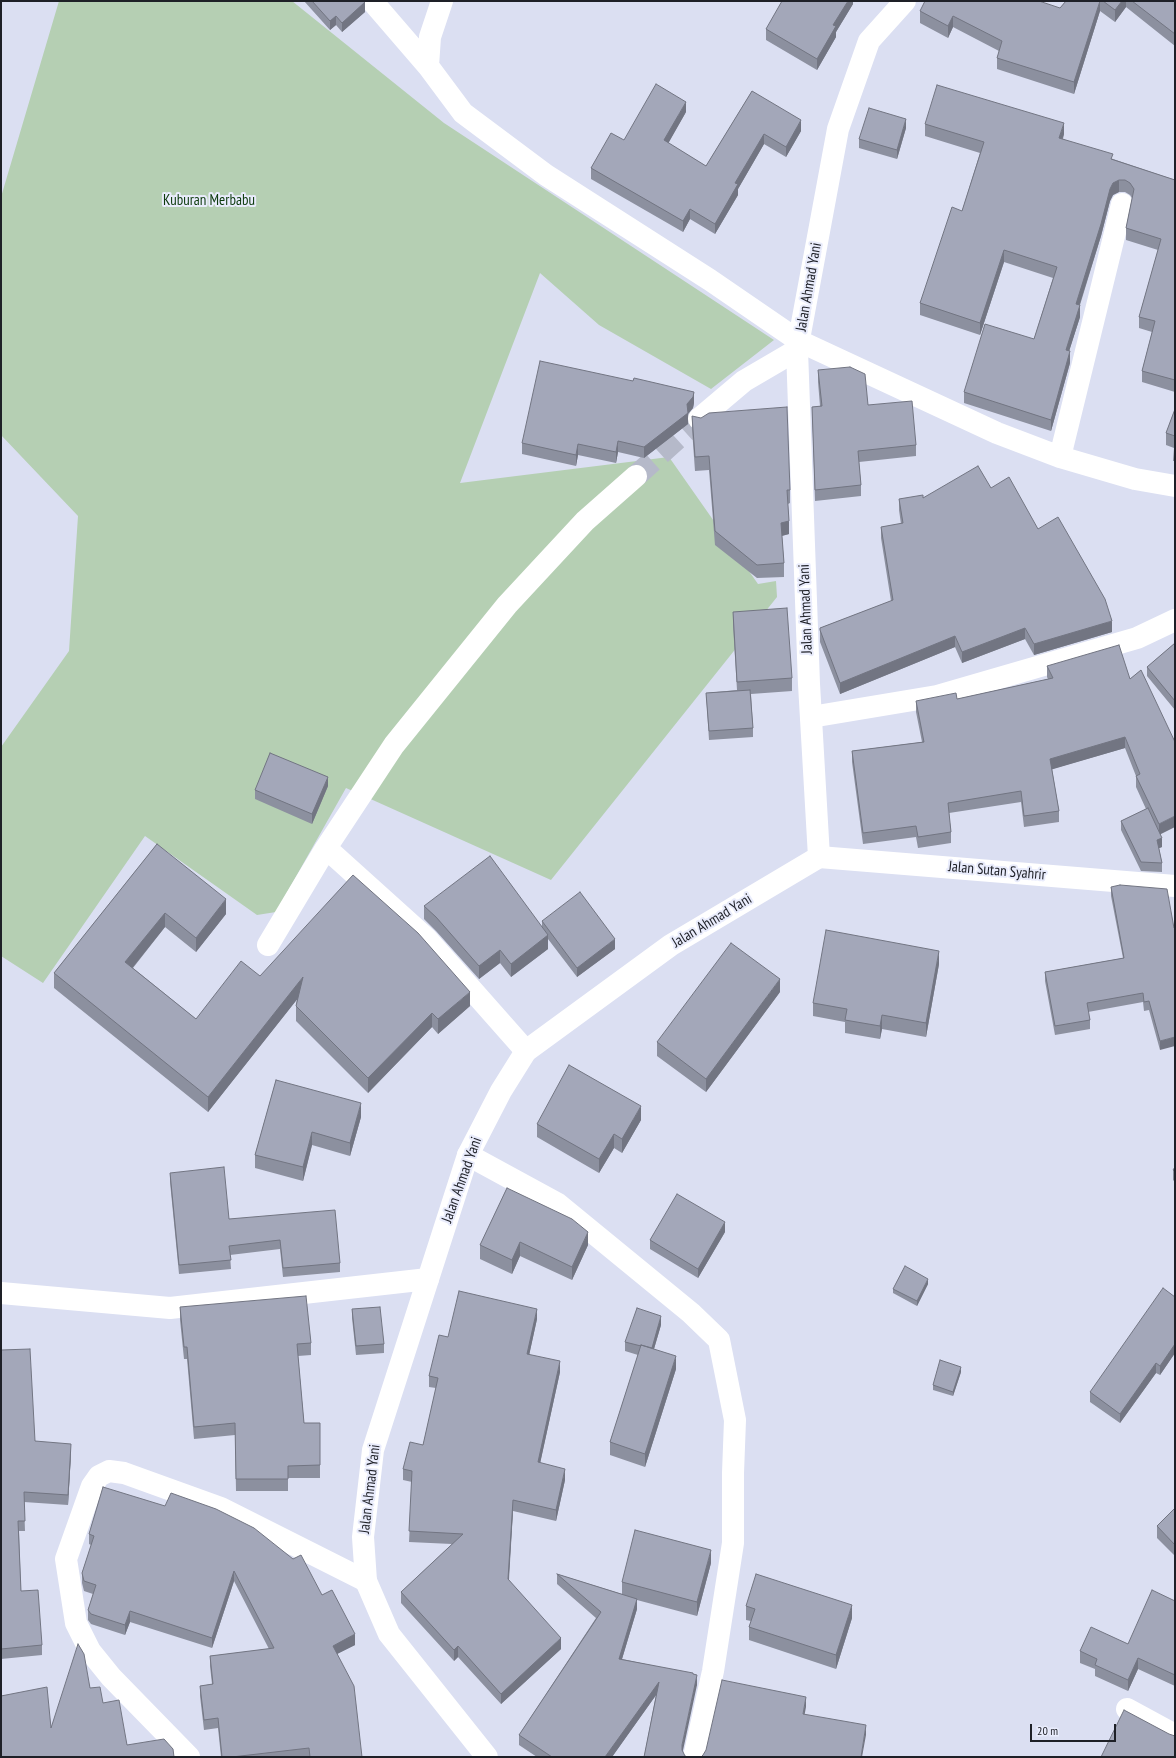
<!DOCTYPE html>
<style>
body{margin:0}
#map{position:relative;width:1176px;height:1758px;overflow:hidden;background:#dbdff2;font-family:"PT Sans Narrow",sans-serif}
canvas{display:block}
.frame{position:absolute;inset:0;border:2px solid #1e2027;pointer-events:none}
.scale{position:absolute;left:1030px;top:1724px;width:86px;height:18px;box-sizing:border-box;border:2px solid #1e2027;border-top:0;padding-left:5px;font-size:12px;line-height:14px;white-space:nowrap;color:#1e2027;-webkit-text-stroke:3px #e9ecfc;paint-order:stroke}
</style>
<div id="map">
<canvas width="1176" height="1758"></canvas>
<div class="frame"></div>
<div class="scale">20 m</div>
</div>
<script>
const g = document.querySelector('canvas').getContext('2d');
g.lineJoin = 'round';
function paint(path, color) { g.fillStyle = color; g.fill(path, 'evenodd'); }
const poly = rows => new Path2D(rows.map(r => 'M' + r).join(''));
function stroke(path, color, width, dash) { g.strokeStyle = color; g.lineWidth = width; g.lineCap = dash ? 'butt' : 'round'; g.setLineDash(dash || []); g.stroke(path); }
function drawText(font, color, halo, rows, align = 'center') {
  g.font = font + ' "PT Sans Narrow",sans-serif'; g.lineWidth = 4; g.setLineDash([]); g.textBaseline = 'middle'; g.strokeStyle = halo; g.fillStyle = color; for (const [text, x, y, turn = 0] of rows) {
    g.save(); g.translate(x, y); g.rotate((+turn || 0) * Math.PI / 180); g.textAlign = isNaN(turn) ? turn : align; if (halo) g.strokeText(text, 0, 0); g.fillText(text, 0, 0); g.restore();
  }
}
paint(poly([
 [59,1,292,1,444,123,774,340,711,389,599,325,540,273,460,483,669,457,758,584,776,581,777,597,551,880,346,788,276,912,257,915,145,836,43,983,1,956,1,747,69,651,78,516,1,435,1,197]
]), '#b5cfb3');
stroke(poly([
 [636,476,699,419]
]), '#b5b9c9', 22, [22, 11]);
stroke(poly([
 [372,1,428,66],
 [442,1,430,37,428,66,463,113,546,175,710,280,799,341,997,433,1060,457,1135,479,1175,486],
 [699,419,744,381,797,350],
 [1060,457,1122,204],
 [811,717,937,696,1137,638,1175,620],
 [326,848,427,939,526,1051],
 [819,857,1175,886],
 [268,945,326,848,394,745,507,605,585,521,636,476],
 [468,1155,558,1204,691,1313,719,1340,735,1420,733,1473,733,1543,713,1671,694,1757],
 [1,1293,170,1308,428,1279],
 [1127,1709,1175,1735],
 [189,1757,111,1677,90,1651,76,1623,66,1559,92,1486,99,1476,109,1471,124,1473,221,1508,366,1581]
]), '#fff', 22);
stroke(poly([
 [487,1757,389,1634,366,1581,363,1537,373,1450,468,1155,501,1091,526,1051,671,945,819,857,809,684,797,350,838,129,869,41,905,1]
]), '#fff', 22);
paint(poly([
 [304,1,364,1,365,12,342,32,336,25,330,30],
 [853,1,853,4,836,32,836,37,817,70,766,40,766,29],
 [1066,1,1175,1,1175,46,1126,7,1115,22,1100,11,1074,94,997,69,997,58,999,51,953,27,948,38,920,23,920,11,1060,8],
 [752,91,801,131,786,157,764,144,738,189,738,195,715,234,690,219,683,232,591,179,591,168,624,140,686,112,668,143,706,166],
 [925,124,1064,134,1063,139,1113,159,1175,180,1175,392,1142,382,1142,371,1152,332,1139,328,1139,317,1158,250,1126,240,1126,228,1132,198,1130,195,1125,192,1119,192,1113,195,1110,201,1101,236,1080,305,1080,317,1069,351,1070,363,1051,431,964,403,964,392,1034,339,1053,278,1004,262,980,335,920,315,920,303,962,211,980,153,925,136],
 [906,128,897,159,859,148,859,139],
 [818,370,868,405,916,445,916,456,859,462,861,485,861,496,815,501,812,407,820,406,818,382],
 [694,403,693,408,688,414,688,424,644,458,618,452,616,463,578,455,576,466,522,454,522,443],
 [1175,409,1175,461,1173,461,1174,448,1166,445,1166,433],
 [692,416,790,490,790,503,788,504,789,534,782,536,784,563,784,577,757,578,715,545,709,470,695,471,692,429],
 [991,488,1038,529,1112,632,1034,655,1025,639,962,663,955,647,840,694,820,642,820,628,891,601,881,538,881,527,901,524,899,510,899,499,923,498],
 [733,612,792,678,792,691,751,694,753,728,753,737,709,740,706,693,737,690,733,625],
 [1175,643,1175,710,1147,676,1147,667],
 [1047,666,1130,679,1141,670,1162,847,1159,848,1162,863,1162,872,1141,871,1121,830,1121,821,1146,809,1136,787,1136,776,1125,748,1052,769,1059,811,1059,822,1024,827,1021,802,949,813,951,832,951,843,918,848,916,837,863,844,852,762,852,751,922,742,916,712,916,701,957,699,1048,679,1047,677],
 [328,786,312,824,255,799,255,790],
 [157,844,226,914,196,952,165,927,133,968,196,1019,260,976,470,1006,438,1034,432,1027,368,1093,296,1021,296,1006,297,999,208,1112,54,988,54,973],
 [1111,887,1167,889,1160,1050,1149,1010,1144,1011,1143,1002,1088,1012,1090,1020,1090,1029,1055,1035,1045,981,1045,972,1123,958,1111,896],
 [424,906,542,926,542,921,615,949,577,977,548,939,548,949,511,977,500,963,479,979,436,931,424,919],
 [939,964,926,1037,882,1029,880,1039,845,1033,845,1022,813,1016,813,1003],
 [780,992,706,1092,657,1056,657,1042],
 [276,1080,361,1117,350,1156,312,1145,303,1181,255,1168,255,1155],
 [641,1120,622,1153,614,1148,599,1173,537,1137,537,1124],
 [1175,1167,1175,1182,1173,1180,1173,1170],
 [170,1173,229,1219,340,1263,340,1272,283,1277,280,1249,230,1255,231,1269,179,1274,170,1182],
 [507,1188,588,1245,572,1280,520,1256,512,1274,480,1259,480,1245],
 [725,1232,698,1278,650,1249,650,1240],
 [928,1284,917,1306,893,1293,893,1289],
 [1175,1297,1175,1353,1160,1375,1156,1373,1120,1423,1090,1402,1090,1392],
 [180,1307,311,1343,311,1355,298,1356,304,1423,320,1423,320,1478,288,1478,288,1491,236,1491,235,1435,194,1439,187,1359,184,1359,180,1320],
 [352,1309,384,1344,384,1353,356,1355,352,1318],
 [537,1319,529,1355,560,1372,540,1463,565,1480,556,1521,513,1511,509,1580,561,1649,501,1704,458,1657,454,1661,401,1603,401,1592,452,1544,409,1542,412,1482,403,1480,403,1469,423,1445,436,1388,429,1387,429,1376,448,1337],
 [661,1325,654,1349,676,1369,645,1467,610,1455,610,1442,638,1355,625,1351,625,1342],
 [1,1350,35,1441,71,1454,68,1505,24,1502,25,1531,19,1531,21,1591,42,1645,42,1655,1,1659],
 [961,1372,953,1396,933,1390,933,1385],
 [103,1487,322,1595,355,1645,337,1654,362,1757,221,1757,218,1728,204,1730,200,1696,200,1686,212,1684,210,1666,210,1656,269,1649,234,1581,212,1648,130,1622,125,1635,91,1624,88,1620,88,1610,93,1594,84,1591,82,1583,82,1573,91,1545,89,1544,89,1534],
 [1175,1508,1175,1556,1157,1538,1157,1526],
 [711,1563,697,1616,637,1600,637,1609,622,1659,693,1674,697,1685,644,1757,656,1695,612,1757,537,1757,519,1745,519,1735,596,1618,557,1584,557,1574,622,1594,622,1582],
 [1175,1601,1175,1686,1138,1669,1128,1691,1095,1676,1095,1669,1080,1663,1080,1651,1128,1644],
 [746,1606,852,1618,836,1669,749,1640,749,1627,751,1621,746,1620]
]), '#8c909f');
paint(poly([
 [848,1,853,1,853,4,836,32,836,37,817,70,817,59,833,25],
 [1100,1,1100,11,1074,94,1074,82],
 [1122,1,1126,1,1126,7,1115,22,1115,10],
 [365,2,365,12,342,32,342,23],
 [336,16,336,25,330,30,330,21],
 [953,16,953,27,948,38,948,26],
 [686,102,686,112,664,151,664,140],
 [906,119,906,128,897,159,897,150],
 [801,120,801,131,786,157,786,147],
 [1064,123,1064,134,1059,149,1059,138],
 [764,134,764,144,738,189,738,195,715,234,715,224,735,183],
 [1119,180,1119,192,1113,195,1110,201,1101,236,1076,316,1076,304,1110,189,1113,183],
 [690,209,690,219,683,232,683,221],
 [1004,250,1004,262,980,335,980,323],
 [1080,305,1080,317,1066,361,1066,350],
 [1070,351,1070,363,1051,431,1051,420],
 [694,392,694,403,693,408,688,414,688,424,644,458,644,447,687,404],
 [618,441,618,452,616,463,616,452],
 [578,444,578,455,576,466,576,455],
 [789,521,789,534,781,536,781,523],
 [1112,621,1112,632,1034,655,1034,644],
 [1025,628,1025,639,962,663,962,652],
 [955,636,955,647,840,694,840,683],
 [1125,737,1125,748,1050,770,1050,759],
 [328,777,328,786,312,824,312,814],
 [1175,816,1175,827,1159,835,1159,824],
 [1162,838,1162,847,1157,849,1157,840],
 [226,899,226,914,196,952,196,938],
 [165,913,165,927,125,977,125,962],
 [548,935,548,949,511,977,511,964],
 [615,939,615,949,577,977,577,968],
 [500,950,500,963,479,979,479,966],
 [939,951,939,964,926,1037,926,1023],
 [303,977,303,992,208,1112,208,1097],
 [780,979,780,992,706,1092,706,1079],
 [470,992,470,1006,438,1034,438,1019],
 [432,1013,432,1027,368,1093,368,1078],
 [882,1015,882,1029,880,1039,880,1026],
 [1175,1037,1175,1046,1160,1050,1160,1041],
 [361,1103,361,1117,350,1156,350,1143],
 [641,1106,641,1120,622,1153,622,1139],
 [312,1132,312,1145,303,1181,303,1167],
 [614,1134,614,1148,599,1173,599,1159],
 [725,1222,725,1232,698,1278,698,1269],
 [588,1232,588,1245,572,1280,572,1267],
 [520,1242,520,1256,512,1274,512,1260],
 [928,1279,928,1284,917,1306,917,1301],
 [537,1309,537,1319,527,1365,527,1354],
 [661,1316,661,1325,651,1359,651,1350],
 [1175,1344,1175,1353,1160,1375,1160,1366],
 [676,1356,676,1369,645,1467,645,1454],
 [560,1361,560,1372,538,1473,538,1462],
 [1156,1363,1156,1373,1120,1423,1120,1414],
 [961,1367,961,1372,953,1396,953,1392],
 [71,1444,71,1454,68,1505,68,1495],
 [565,1469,565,1480,556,1521,556,1510],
 [513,1500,513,1511,508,1590,508,1579],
 [711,1550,711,1563,697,1616,697,1602],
 [234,1571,234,1581,212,1648,212,1638],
 [637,1599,637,1609,619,1669,619,1659],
 [852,1605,852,1618,836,1669,836,1655],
 [130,1611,130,1622,125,1635,125,1625],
 [355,1634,355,1645,333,1656,333,1646],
 [561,1638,561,1649,501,1704,501,1694],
 [458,1646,458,1657,454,1661,454,1650],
 [1138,1658,1138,1669,1128,1691,1128,1680],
 [697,1675,697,1685,682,1755,682,1745],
 [659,1682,659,1691,612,1757,605,1757],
 [806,1697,806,1707,803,1723,803,1714],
 [866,1725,866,1735,862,1757,861,1757]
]), '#727582');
const building = poly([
 [312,1,364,1,365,2,342,23,336,16,330,21,312,1],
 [782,1,848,1,833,25,836,26,817,59,766,29,782,1],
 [925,1,1039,1,1060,8,1066,1,1100,1,1074,82,997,58,1002,41,953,16,948,26,920,11,925,1],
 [1103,1,1122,1,1115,10,1103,1],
 [1132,1,1175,1,1175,34,1132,1],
 [656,84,686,102,664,140,706,166,752,91,801,120,786,147,764,134,735,183,738,184,715,224,690,209,683,221,591,168,611,133,624,140,656,84],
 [937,85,1064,123,1059,138,1113,154,1111,159,1175,180,1175,380,1142,371,1155,321,1139,317,1161,239,1126,228,1134,189,1130,183,1125,180,1119,180,1113,183,1110,189,1101,224,1076,304,1080,305,1066,350,1070,351,1051,420,964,392,985,324,1034,339,1057,267,1004,250,980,323,920,303,952,207,962,211,984,142,925,124,937,85],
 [869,108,906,119,897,150,859,139,869,108],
 [540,361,633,381,634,378,694,392,693,397,687,404,688,413,644,447,618,441,616,452,578,444,576,455,522,443,540,361],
 [850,367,865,374,868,405,912,401,916,445,858,451,861,485,815,490,812,407,822,406,818,370,850,367],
 [787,407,790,490,787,490,789,521,781,523,784,563,757,565,715,531,709,456,695,457,692,416,701,418,709,413,787,407],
 [1175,409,1175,436,1166,433,1175,409],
 [978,466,991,488,1009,477,1038,529,1058,517,1105,599,1112,621,1034,644,1025,628,962,652,955,636,840,683,820,630,820,628,893,600,881,527,903,523,899,499,923,495,923,498,978,466],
 [787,608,792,678,737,682,733,612,787,608],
 [1175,643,1175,701,1147,667,1175,643],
 [1119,645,1130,679,1141,670,1175,742,1175,816,1159,824,1136,776,1140,774,1125,737,1050,759,1059,811,1024,816,1021,791,948,803,951,832,918,837,916,826,863,833,852,751,924,742,916,701,956,693,957,699,1053,678,1047,666,1119,645],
 [750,690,753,728,709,731,706,693,750,690],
 [270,753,328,777,312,814,255,790,270,753],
 [1148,808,1162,838,1157,840,1162,863,1141,862,1121,821,1148,808],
 [157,844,226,899,196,938,165,913,125,962,196,1019,241,961,260,976,353,875,418,933,470,992,438,1019,432,1013,368,1078,296,1006,303,977,208,1097,54,973,157,844],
 [490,856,548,935,511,964,500,950,479,966,436,917,424,906,490,856],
 [1120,885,1167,889,1174,928,1175,928,1175,1037,1160,1041,1149,1001,1144,1002,1143,993,1087,1003,1090,1020,1055,1026,1045,972,1124,958,1111,887,1120,885],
 [580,892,615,939,577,968,542,921,580,892],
 [826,930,939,951,926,1023,882,1015,880,1026,845,1020,847,1009,813,1003,826,930],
 [731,943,780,979,706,1079,657,1042,731,943],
 [569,1065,641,1106,622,1139,614,1134,599,1159,537,1124,569,1065],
 [276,1080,361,1103,350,1143,312,1132,303,1167,255,1155,276,1080],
 [224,1167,229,1219,335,1210,340,1263,283,1268,280,1240,229,1246,231,1260,179,1265,170,1173,224,1167],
 [1175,1167,1175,1172,1173,1170,1175,1167],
 [507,1188,572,1219,588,1232,572,1267,520,1242,512,1260,480,1245,507,1188],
 [677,1194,725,1222,698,1269,650,1240,677,1194],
 [905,1266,928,1279,917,1301,893,1289,905,1266],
 [1163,1288,1175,1297,1175,1344,1160,1366,1156,1363,1120,1414,1090,1392,1163,1288],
 [459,1291,537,1309,527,1354,560,1361,538,1462,565,1469,556,1510,513,1500,508,1579,561,1638,501,1694,458,1646,454,1650,401,1592,463,1534,409,1531,412,1471,403,1469,410,1442,423,1445,438,1378,429,1376,439,1335,448,1337,459,1291],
 [306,1296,311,1343,297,1344,304,1423,320,1423,320,1465,288,1466,288,1479,236,1479,235,1423,194,1427,187,1347,184,1347,180,1307,306,1296],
 [380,1307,384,1344,356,1346,352,1309,380,1307],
 [637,1308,661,1316,652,1348,641,1345,641,1346,625,1342,637,1308],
 [641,1345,676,1356,645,1454,610,1442,641,1345],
 [30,1349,35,1441,71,1444,68,1495,24,1492,25,1521,18,1521,21,1591,38,1590,42,1645,1,1649,1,1350,30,1349],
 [940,1360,961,1367,953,1392,933,1385,940,1360],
 [103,1487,165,1506,171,1493,216,1509,254,1528,293,1559,301,1555,322,1595,332,1590,355,1634,333,1646,354,1686,362,1757,310,1757,309,1748,232,1757,222,1757,218,1718,204,1720,200,1686,213,1684,210,1656,274,1648,234,1571,212,1638,130,1611,125,1625,91,1614,88,1610,96,1585,84,1581,82,1573,94,1536,89,1534,103,1487],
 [1175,1508,1175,1545,1157,1526,1175,1508],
 [635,1530,711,1550,697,1602,622,1582,635,1530],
 [557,1574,637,1599,619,1659,693,1673,693,1674,697,1675,682,1745,682,1750,685,1756,687,1757,644,1757,659,1682,605,1757,552,1757,519,1735,601,1612,557,1574],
 [756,1574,852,1605,836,1655,749,1627,755,1609,746,1606,756,1574],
 [1152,1590,1175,1601,1175,1675,1138,1658,1128,1680,1095,1665,1097,1659,1080,1651,1091,1627,1128,1644,1152,1590],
 [78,1644,84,1654,90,1688,100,1687,103,1703,119,1700,127,1745,164,1739,173,1749,174,1757,1,1757,1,1696,47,1687,51,1728,78,1644],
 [722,1680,806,1697,803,1714,866,1725,861,1757,701,1757,703,1755,706,1750,722,1680],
 [1124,1710,1169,1734,1175,1736,1175,1757,1101,1757,1124,1710]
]);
paint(building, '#a3a7b9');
stroke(building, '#727582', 1);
drawText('15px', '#0c3a0c', '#e9ecfc', [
 ["Kuburan Merbabu",209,201]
]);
drawText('15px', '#1e2027', '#e9ecfc', [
 ["Jalan Ahmad Yani",809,287,-80],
 ["Jalan Ahmad Yani",806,609,-92],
 ["Jalan Sutan Syahrir",997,871,5],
 ["Jalan Ahmad Yani",712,921,-31],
 ["Jalan Ahmad Yani",462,1180,-70],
 ["Jalan Ahmad Yani",370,1489,-83]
]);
</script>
